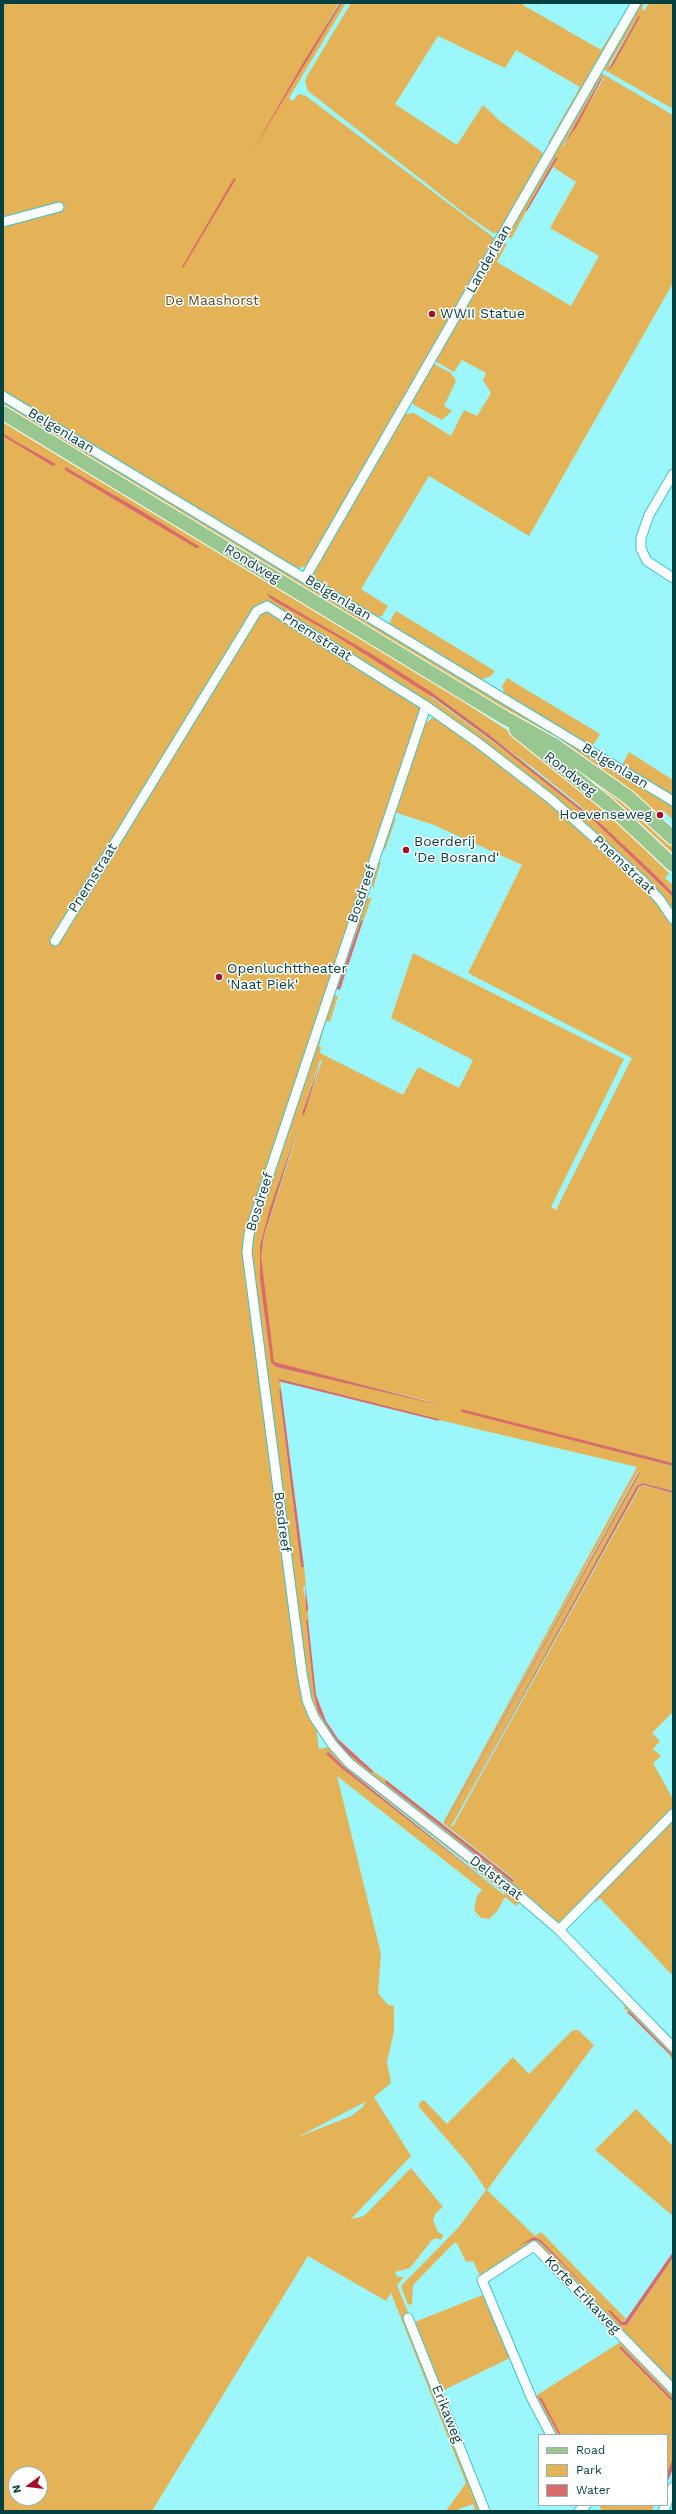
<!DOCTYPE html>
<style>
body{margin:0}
#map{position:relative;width:676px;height:2514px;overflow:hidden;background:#9cf7fd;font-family:"Work Sans",sans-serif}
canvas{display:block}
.frame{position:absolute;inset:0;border:4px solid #043f42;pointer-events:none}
.legend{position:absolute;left:538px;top:2434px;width:130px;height:72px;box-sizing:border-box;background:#fff;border:1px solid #9bb2b3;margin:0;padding:5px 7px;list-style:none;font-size:12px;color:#043f42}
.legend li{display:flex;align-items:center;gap:8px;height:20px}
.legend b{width:20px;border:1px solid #9bb2b3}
.north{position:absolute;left:8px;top:2466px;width:40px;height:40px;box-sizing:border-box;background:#fff;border:1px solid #9bb2b3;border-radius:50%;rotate:255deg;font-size:11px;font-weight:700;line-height:16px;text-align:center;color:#043f42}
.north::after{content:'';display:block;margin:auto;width:14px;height:18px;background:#a70f29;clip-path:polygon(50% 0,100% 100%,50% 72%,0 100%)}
</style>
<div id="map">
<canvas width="676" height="2514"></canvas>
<div class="frame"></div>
<ul class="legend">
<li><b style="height:5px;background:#98c890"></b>Road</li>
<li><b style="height:11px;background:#e4b357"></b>Park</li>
<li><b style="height:11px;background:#d96b6c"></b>Water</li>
</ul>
<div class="north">N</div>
</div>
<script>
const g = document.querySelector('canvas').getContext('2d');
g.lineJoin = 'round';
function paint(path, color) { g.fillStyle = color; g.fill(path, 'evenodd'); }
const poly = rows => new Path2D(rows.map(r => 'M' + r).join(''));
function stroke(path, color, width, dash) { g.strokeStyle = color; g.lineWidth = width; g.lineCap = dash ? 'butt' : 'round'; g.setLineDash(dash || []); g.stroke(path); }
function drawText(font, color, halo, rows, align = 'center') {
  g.font = font + ' "Work Sans",sans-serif'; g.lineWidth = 3; g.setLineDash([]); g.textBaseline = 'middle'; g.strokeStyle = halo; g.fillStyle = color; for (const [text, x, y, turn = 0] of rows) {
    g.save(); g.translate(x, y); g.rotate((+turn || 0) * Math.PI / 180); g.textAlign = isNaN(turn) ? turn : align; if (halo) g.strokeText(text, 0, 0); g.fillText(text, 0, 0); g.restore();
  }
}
paint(poly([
 [3,3,339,3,285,96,342,3,346,3,289,98,292,101,299,94,306,96,493,237,496,241,323,543,305,567,295,568,291,574,673,806,673,820,664,811,659,816,565,748,288,579,282,587,303,604,376,644,531,746,589,794,669,873,665,878,673,885,673,893,578,804,536,770,432,694,431,697,523,764,595,822,673,897,673,913,646,880,578,819,530,779,429,704,362,898,345,958,364,900,372,897,363,921,361,920,337,989,336,988,334,995,338,996,330,1022,326,1021,319,1046,321,1047,320,1053,403,1095,418,1067,459,1088,473,1060,391,1018,413,953,624,1059,551,1207,556,1210,632,1058,468,973,522,865,434,825,394,812,422,726,432,718,441,720,468,739,559,811,640,882,673,926,673,1463,460,1410,673,1466,673,1491,642,1483,639,1484,451,1826,453,1826,641,1485,673,1493,673,1712,652,1733,660,1741,653,1749,661,1756,653,1763,673,1799,673,1811,564,1922,555,1923,354,1763,334,1743,314,1710,319,1749,330,1747,354,1771,520,1901,516,1906,505,1897,498,1910,489,1919,481,1918,474,1910,477,1896,482,1890,337,1776,381,1954,378,1993,388,2005,394,2006,394,2031,387,2062,391,2083,374,2097,411,2156,351,2219,364,2216,411,2168,443,2207,436,2213,433,2220,438,2232,443,2235,441,2240,437,2238,432,2240,410,2268,395,2272,397,2277,404,2277,397,2285,410,2317,406,2319,483,2511,475,2511,473,2504,459,2509,459,2511,446,2511,466,2483,391,2293,386,2301,308,2256,152,2511,3,2511],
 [320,1060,322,1061,303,1116,302,1113],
 [299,1128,264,1237,263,1246,262,1242,284,1168],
 [276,1362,279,1365,449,1406,276,1367],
 [280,1379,439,1420,637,1467,443,1823,514,1879,512,1882,385,1783,386,1781,401,1793,386,1780,352,1757,332,1734,318,1711,314,1695,306,1622,309,1621,303,1587,306,1585,304,1567,301,1567,279,1390,281,1389],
 [638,1472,640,1473,445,1823,445,1822],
 [329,1752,343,1766,505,1893,504,1895,340,1767,327,1754],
 [365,2102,363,2107,351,2116,296,2138],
 [16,2474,40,2474,40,2498,16,2498],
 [351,3,524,3,523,5,601,50,615,27,616,33,554,141,550,143,548,143,580,87,516,50,505,68,438,36,395,104,457,145,483,105,500,121,542,152,544,158,501,233,493,233,468,216,308,91,305,82,307,76],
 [639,3,644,3,642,8,644,11,649,3,673,3,673,109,603,69],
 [639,15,640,17,609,70,609,65],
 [601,73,673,115,673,283,529,536,429,476,361,589,388,606,382,616,376,617,315,580,314,570,404,414,414,413,451,436,464,410,477,416,491,393,483,380,486,373,462,360,454,372,435,361,502,242,507,244,497,262,571,306,599,256,550,228,576,182,553,167,558,158,556,157,511,239,506,234],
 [601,78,604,78,564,146,563,145],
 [432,363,451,373,456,381,444,406,452,411,442,420,414,405,412,401],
 [396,611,495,671,491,676,481,680,391,626,390,621],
 [507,678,600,734,594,744,590,746,505,695,502,686],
 [516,725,586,769,673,844,673,854,624,808],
 [629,752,673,780,673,797,624,767,623,763],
 [393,817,396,818,385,850,382,845],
 [384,861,381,862,374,885,375,888,370,883,377,863],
 [673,1817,673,1976,600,1898,596,1902,593,1899],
 [596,1976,600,1976,673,2051,673,2060,670,2057,672,2055,629,2011,624,2009,625,2006],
 [573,2030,578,2030,594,2045,487,2190,535,2236,541,2232,624,2317,626,2319,622,2322,609,2310,622,2325,628,2324,673,2258,673,2386,535,2243,480,2276,473,2261,466,2262,457,2243,454,2243,413,2285,412,2304,408,2305,401,2286,458,2228,486,2190,470,2166,419,2107,420,2102,424,2100,447,2124,513,2057,529,2074],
 [534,2237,541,2240,600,2303,539,2241,533,2240],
 [636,2109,673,2146,673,2216,595,2150],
 [485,2294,512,2357,442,2391,415,2322],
 [622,2341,673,2392,673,2399,621,2346,619,2348,673,2402,673,2458,667,2473,667,2435,561,2435,539,2398,559,2435,554,2435,534,2397],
 [599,2505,654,2505,652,2511,602,2511]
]), '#e4b357');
paint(poly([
 [340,3,342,3,252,152,303,63],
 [639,15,640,17,612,67,608,70],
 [603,77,577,126,563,146,601,78],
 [556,157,558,158,527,211,526,210],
 [234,178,236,179,183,268,182,267],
 [3,433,15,441,56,464,53,466,3,436],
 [65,467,135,507,200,547,196,548,65,470],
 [268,594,375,656,431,692,488,734,601,824,650,870,673,893,673,897,595,822,494,742,434,698,336,636,276,602,268,596],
 [361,920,363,921,340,990,337,989],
 [321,1060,304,1115,303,1116,302,1113],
 [298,1128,264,1236,261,1256,274,1362,448,1407,276,1367,271,1362,260,1279,260,1246,270,1208],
 [280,1379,438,1419,439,1421,278,1381],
 [281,1389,304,1567,301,1567,279,1390],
 [461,1409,673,1463,673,1466,462,1412],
 [639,1472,640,1473,445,1823,445,1822],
 [642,1483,673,1491,673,1493,643,1485,639,1487,451,1827,637,1486],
 [305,1584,308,1607,308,1612,306,1610],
 [308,1620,316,1695,326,1721,338,1739,373,1771,372,1773,346,1752,332,1734,318,1711,314,1695,306,1621],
 [329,1752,343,1766,504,1895,340,1767,326,1754],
 [386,1780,514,1880,512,1882,385,1783],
 [629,2011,672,2055,672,2057,627,2012],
 [534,2237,541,2240,601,2303,539,2241,533,2240,518,2246],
 [673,2252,673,2258,629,2322,627,2325,621,2325,608,2311,610,2310,622,2322,625,2321],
 [621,2346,673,2399,673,2402,619,2348],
 [541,2397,561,2435,559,2435,539,2398],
 [673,2458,673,2469,667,2483,667,2473]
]), '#d96b6c');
const street = poly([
 [3,222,59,207],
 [3,396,673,801],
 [673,474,649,515,641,538,641,549,647,561,673,578],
 [305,578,636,3],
 [426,706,249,1234,247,1252,302,1673,307,1700,314,1717,332,1744,349,1763,522,1898,559,1930,673,2047],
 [55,941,257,611,267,606,426,706,477,742,552,800,642,880,660,900,673,919],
 [559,1930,673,1814],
 [408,2318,485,2511],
 [551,2435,532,2399,482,2280,534,2246,673,2389],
 [667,2502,673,2487],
 [579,2511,586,2505],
 [663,2511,666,2505]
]);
const primary = poly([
 [3,413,502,716,554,745,628,797,673,838],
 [516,730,609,805,673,865]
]);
stroke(street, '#41c1c9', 11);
stroke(primary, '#fff', 16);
stroke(street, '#fff', 9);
stroke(primary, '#98c890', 14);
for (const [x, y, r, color] of [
 [432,314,4,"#a70f29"],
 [660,815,4,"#a70f29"],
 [406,850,4,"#a70f29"],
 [219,977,4,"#a70f29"]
]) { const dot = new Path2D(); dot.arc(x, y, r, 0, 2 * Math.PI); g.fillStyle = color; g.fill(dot); stroke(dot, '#fff', 1.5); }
drawText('14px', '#043f42', '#fff', [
 ["Landerlaan",489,259,-60],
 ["Belgenlaan",61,431,31],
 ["Rondweg",252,564,31],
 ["Belgenlaan",338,598,31],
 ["Pnemstraat",317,637,32],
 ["Belgenlaan",615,766,31],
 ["Rondweg",570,774,39],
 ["Pnemstraat",624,865,43],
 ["Pnemstraat",93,878,-58],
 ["Bosdreef",362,894,-71],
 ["Bosdreef",260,1202,-72],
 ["Bosdreef",282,1522,83],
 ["Delstraat",496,1878,38],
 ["Korte Erikaweg",582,2295,46],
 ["Erikaweg",447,2414,68]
]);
drawText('14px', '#644d21', '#fff', [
 ["De Maashorst",212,301]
]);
drawText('14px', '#043f42', '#fff', [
 ["WWII Statue",440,314],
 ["Hoevenseweg",652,815,"right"],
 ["Boerderij",414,842],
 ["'De Bosrand'",414,858],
 ["Openluchttheater",227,969],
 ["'Naat Piek'",227,985]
], 'left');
</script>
